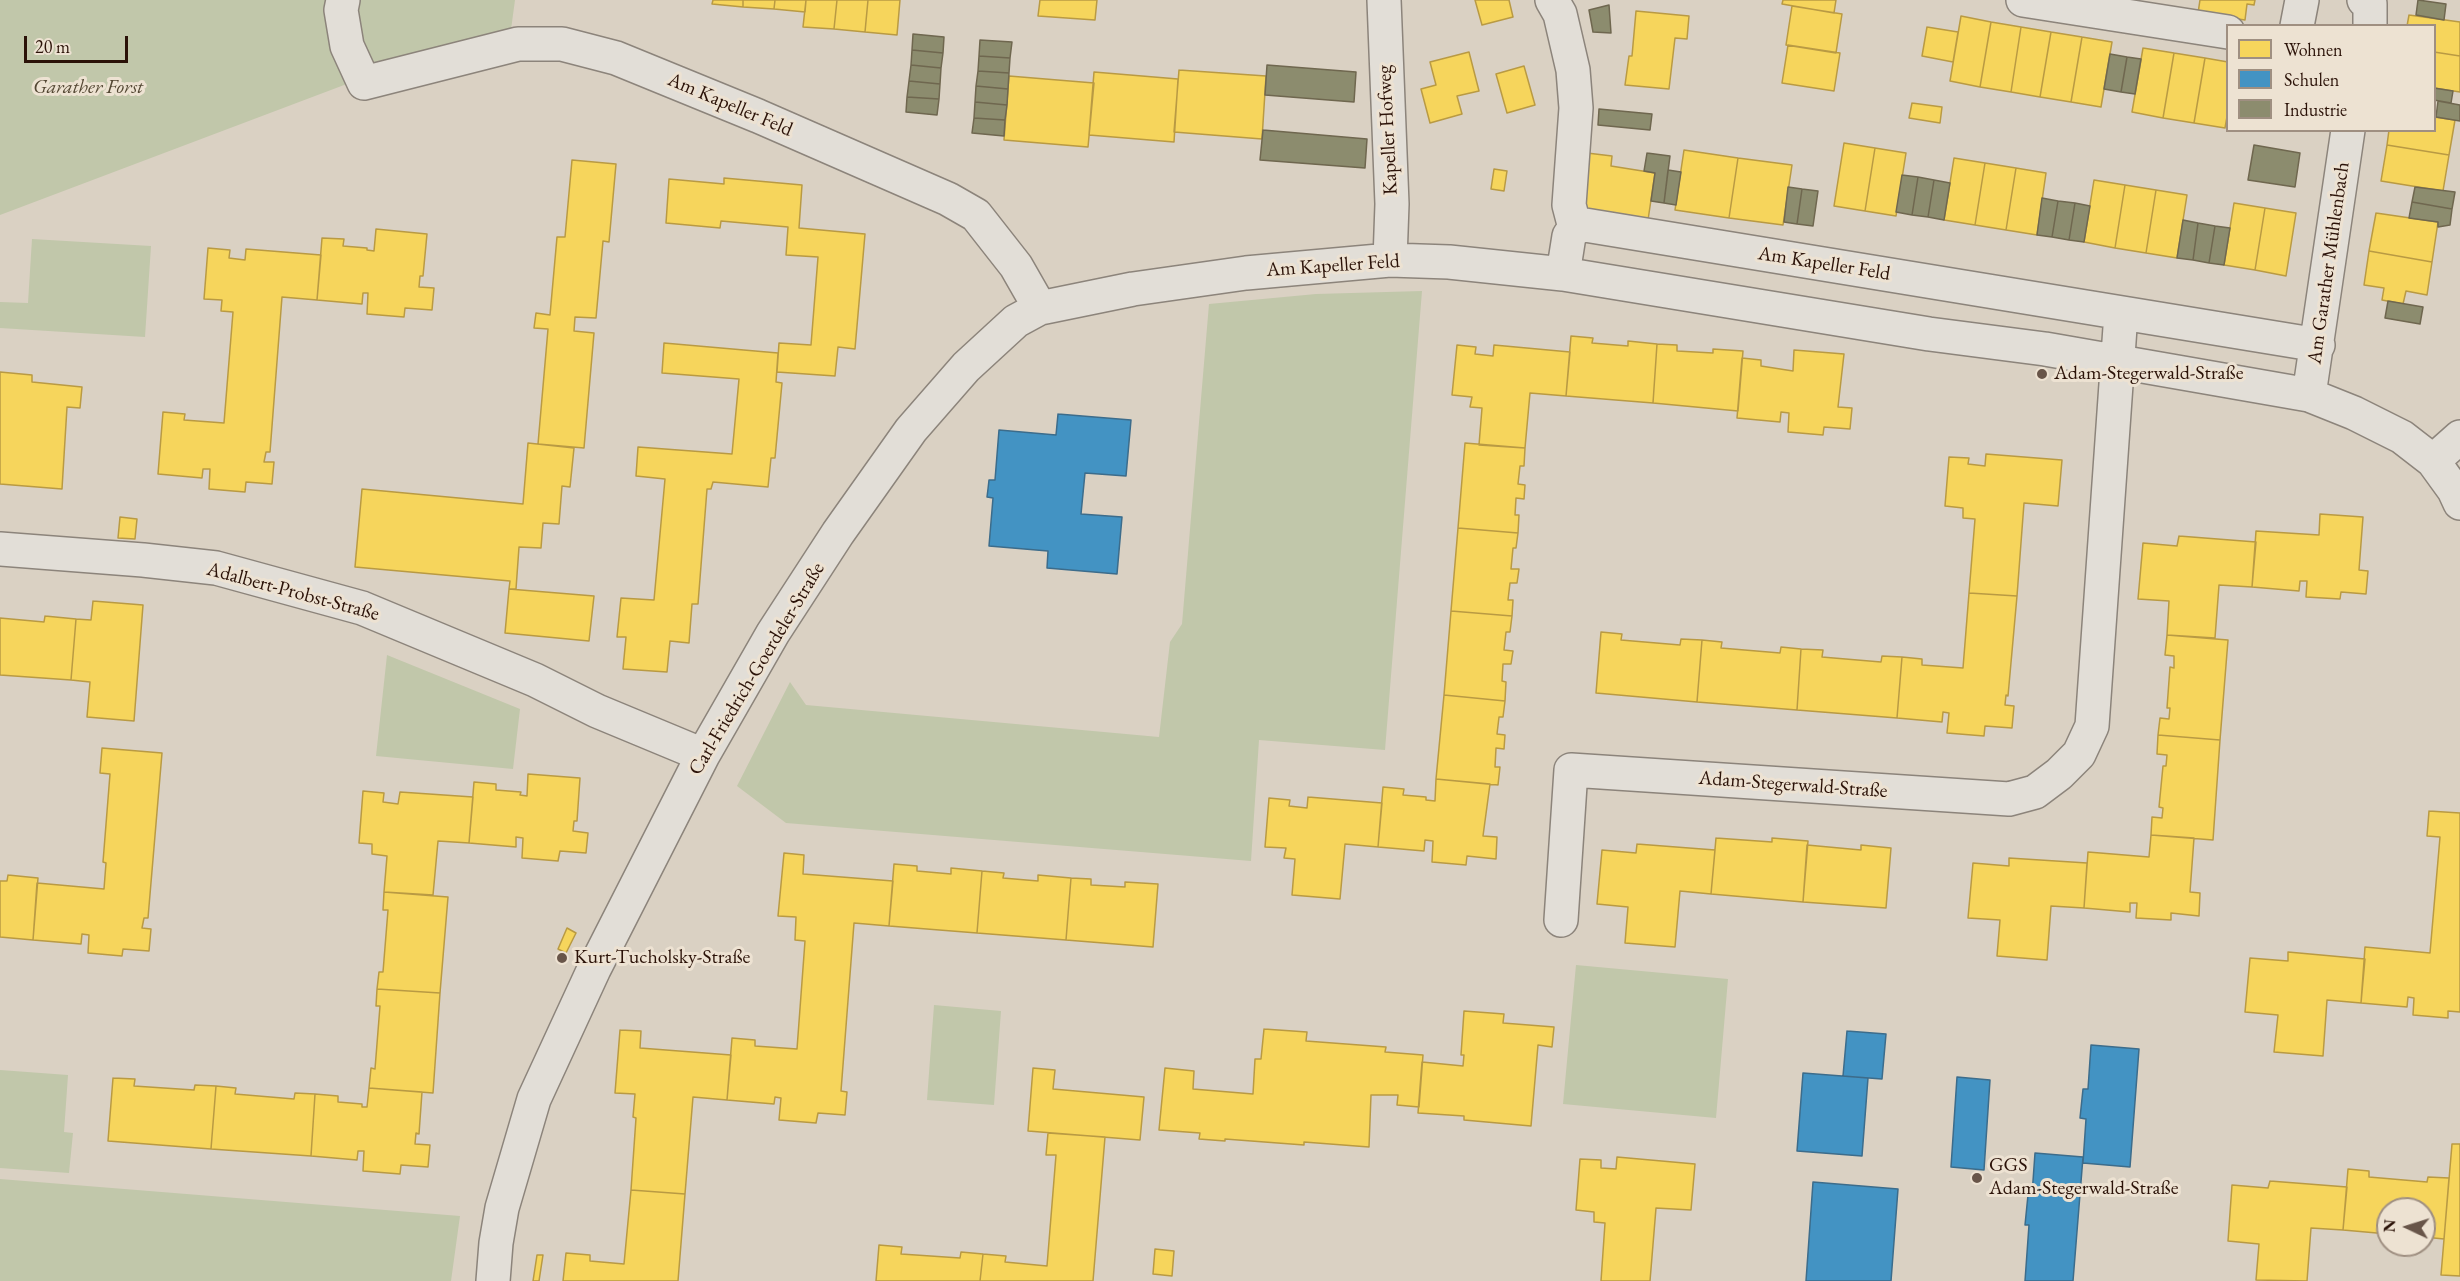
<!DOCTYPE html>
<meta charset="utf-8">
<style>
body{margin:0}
#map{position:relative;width:2460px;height:1281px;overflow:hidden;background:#dad1c3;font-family:"EB Garamond",serif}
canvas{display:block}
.legend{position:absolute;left:2226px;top:24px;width:210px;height:108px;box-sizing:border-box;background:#ede2d2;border:2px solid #9f8f81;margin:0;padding:8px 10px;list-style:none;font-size:18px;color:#2b1208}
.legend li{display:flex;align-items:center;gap:12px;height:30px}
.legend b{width:30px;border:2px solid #9f8f81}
.north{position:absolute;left:2376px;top:1197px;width:60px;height:60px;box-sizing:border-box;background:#ede2d2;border:2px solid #9f8f81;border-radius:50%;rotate:274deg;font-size:16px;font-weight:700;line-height:24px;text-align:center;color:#2b1208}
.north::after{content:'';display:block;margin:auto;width:21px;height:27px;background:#685549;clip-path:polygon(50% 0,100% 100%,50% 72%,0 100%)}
.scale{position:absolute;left:24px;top:36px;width:104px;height:27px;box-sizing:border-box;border:3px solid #2b1208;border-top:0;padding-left:8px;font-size:18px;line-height:21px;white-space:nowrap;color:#2b1208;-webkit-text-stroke:4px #ede2d2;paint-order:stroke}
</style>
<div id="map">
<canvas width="2460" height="1281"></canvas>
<ul class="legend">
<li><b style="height:16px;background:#f6d55c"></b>Wohnen</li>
<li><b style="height:16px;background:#4393c3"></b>Schulen</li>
<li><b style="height:16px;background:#8c8c6e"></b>Industrie</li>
</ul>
<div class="north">N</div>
<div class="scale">20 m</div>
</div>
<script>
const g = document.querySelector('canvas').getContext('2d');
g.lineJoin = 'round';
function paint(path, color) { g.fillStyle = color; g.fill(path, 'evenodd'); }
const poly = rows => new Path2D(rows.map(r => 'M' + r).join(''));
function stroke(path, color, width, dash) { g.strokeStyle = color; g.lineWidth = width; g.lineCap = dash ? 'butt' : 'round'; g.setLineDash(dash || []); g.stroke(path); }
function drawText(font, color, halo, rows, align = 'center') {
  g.font = font + ' "EB Garamond",serif'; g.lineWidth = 6; g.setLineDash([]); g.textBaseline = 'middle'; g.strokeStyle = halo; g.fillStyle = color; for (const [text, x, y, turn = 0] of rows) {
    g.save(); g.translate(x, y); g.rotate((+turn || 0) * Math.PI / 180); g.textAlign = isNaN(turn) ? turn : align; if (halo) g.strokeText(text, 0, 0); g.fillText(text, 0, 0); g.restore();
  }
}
paint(poly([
 [0,0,515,0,510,37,360,79,0,215],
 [32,239,151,246,145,337,0,328,0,302,28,303],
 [1422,291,1385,750,1259,740,1251,861,786,823,737,786,790,682,806,705,1159,737,1170,642,1182,624,1209,304,1316,294],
 [387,655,520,709,513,769,376,756],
 [1576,965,1728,979,1716,1118,1563,1104],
 [934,1005,1001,1011,994,1105,927,1100],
 [0,1070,68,1075,64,1132,73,1133,69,1173,0,1168],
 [0,1179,460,1216,451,1281,0,1281]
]), '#c1c7aa');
const homes = poly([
 [713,0,743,0,743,7,712,4,713,0],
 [743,0,775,0,774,9,743,7,743,0],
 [775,0,806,0,805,12,774,9,775,0],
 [806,0,837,0,834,29,803,27,806,0],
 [837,0,868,0,865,32,834,29,837,0],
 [868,0,900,0,897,35,865,32,868,0],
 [1040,0,1097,0,1095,20,1038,16,1040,0],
 [1475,0,1509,0,1513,17,1482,25,1475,0],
 [1783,0,1836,0,1834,13,1782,4,1783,0],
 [2200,0,2255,0,2254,5,2247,4,2245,20,2198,13,2200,0],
 [1792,6,1842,14,1836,53,1786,45,1792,6],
 [1636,11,1689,16,1687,39,1675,38,1669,89,1625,85,1629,56,1632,56,1636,11],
 [2409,15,2460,22,2460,56,2434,52,2434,26,2407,26,2409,15],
 [1961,16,1991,22,1980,87,1950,81,1961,16],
 [1991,22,2021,27,2011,92,1980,87,1991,22],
 [1927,27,1958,32,1953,62,1922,56,1927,27],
 [2021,27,2051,32,2040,97,2011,92,2021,27],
 [2051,32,2082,37,2071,102,2040,97,2051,32],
 [2082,37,2112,42,2101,107,2071,102,2082,37],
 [1788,45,1840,53,1834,91,1782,83,1788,45],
 [2143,48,2174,53,2163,118,2132,112,2143,48],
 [1469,52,1479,91,1457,96,1462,114,1430,123,1421,89,1436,85,1430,62,1469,52],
 [2434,52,2460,56,2460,92,2434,88,2434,52],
 [2174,53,2205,58,2194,123,2163,118,2174,53],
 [2205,58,2228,62,2228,111,2225,128,2194,123,2205,58],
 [1524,66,1535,105,1507,113,1496,74,1524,66],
 [1179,70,1266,76,1262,139,1174,132,1179,70],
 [1094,72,1178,79,1174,142,1089,135,1094,72],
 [1009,76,1094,83,1088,147,1004,140,1009,76],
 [1912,103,1942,107,1940,123,1909,118,1912,103],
 [2434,117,2455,120,2449,155,2387,145,2389,130,2434,130,2434,117],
 [1844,143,1875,148,1865,211,1834,206,1844,143],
 [2387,145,2449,155,2443,191,2381,181,2387,145],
 [1875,148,1906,153,1896,216,1865,211,1875,148],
 [1684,150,1738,158,1729,218,1675,210,1684,150],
 [1587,153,1612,156,1611,166,1655,173,1648,220,1579,210,1587,153],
 [1738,158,1792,165,1783,225,1729,218,1738,158],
 [1954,158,1985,163,1975,225,1944,220,1954,158],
 [572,160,616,164,609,242,603,241,596,318,575,317,574,331,594,333,584,448,538,444,548,329,534,328,536,313,550,315,557,237,565,237,572,160],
 [1985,163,2016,168,2006,230,1975,225,1985,163],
 [2016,168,2046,173,2037,235,2006,230,2016,168],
 [1494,169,1507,171,1504,191,1491,189,1494,169],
 [724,178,802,185,799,228,865,234,855,349,838,347,835,376,777,372,779,343,811,345,818,257,786,255,788,227,721,221,720,228,666,223,669,179,724,184,724,178],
 [2094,180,2125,185,2115,248,2084,242,2094,180],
 [2125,185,2156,190,2146,253,2115,248,2125,185],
 [2156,190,2187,195,2177,258,2146,253,2156,190],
 [2234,203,2265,208,2255,270,2224,265,2234,203],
 [2265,208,2296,213,2286,276,2255,270,2265,208],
 [2376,213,2438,222,2432,262,2369,251,2376,213],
 [376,229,427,234,423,276,420,276,419,287,434,288,432,310,405,308,404,317,367,314,368,293,363,293,362,304,317,300,322,238,344,239,343,246,367,248,367,250,374,251,376,229],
 [208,248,230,250,229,258,245,260,246,249,321,255,317,300,282,297,270,452,266,452,264,462,274,462,272,484,246,482,245,492,209,489,210,469,203,469,202,478,158,474,163,412,185,414,184,420,224,423,233,312,221,311,222,300,204,299,208,248],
 [2369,251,2432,262,2427,295,2406,291,2403,304,2382,300,2384,288,2364,285,2369,251],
 [1571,336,1593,338,1592,343,1628,346,1628,341,1657,344,1653,403,1566,396,1571,336],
 [664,343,778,353,776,382,782,383,775,458,771,458,768,487,713,482,711,489,707,489,698,604,692,604,689,643,670,641,667,672,623,669,626,637,617,637,621,598,654,600,665,479,636,476,638,447,732,454,739,379,662,373,664,343],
 [1657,344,1677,345,1677,351,1713,353,1713,349,1743,351,1738,411,1653,403,1657,344],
 [1457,345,1476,347,1475,354,1493,356,1494,345,1570,352,1566,396,1530,393,1525,448,1479,445,1482,408,1470,407,1472,397,1452,395,1457,345],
 [1794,350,1844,354,1838,407,1852,408,1850,429,1824,427,1823,435,1788,432,1789,413,1781,412,1780,422,1737,418,1742,358,1761,360,1761,366,1793,371,1794,350],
 [0,372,32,375,32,382,82,387,80,408,67,407,62,489,0,484,0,372],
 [528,443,574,448,570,487,562,486,559,524,543,523,541,548,519,547,516,589,509,589,510,581,355,567,362,489,523,504,528,443],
 [1465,443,1525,448,1524,466,1520,466,1518,484,1525,485,1524,499,1516,498,1515,515,1519,515,1518,533,1458,528,1465,443],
 [1986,454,2062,460,2058,506,2024,503,2017,596,1969,593,1975,519,1963,518,1963,508,1945,506,1949,457,1969,458,1968,464,1985,466,1986,454],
 [2320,514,2363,517,2359,570,2368,571,2366,594,2341,592,2340,599,2306,597,2307,581,2300,581,2299,591,2252,587,2256,531,2319,535,2320,514],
 [120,517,137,519,135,539,118,538,120,517],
 [1458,528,1518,533,1516,548,1513,548,1511,569,1519,569,1517,583,1510,583,1508,600,1513,600,1512,616,1451,611,1458,528],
 [2179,536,2256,542,2252,587,2219,585,2215,638,2167,635,2169,601,2138,599,2143,543,2177,546,2179,536],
 [509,589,594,596,589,641,505,633,509,589],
 [1969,593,2017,596,2008,696,2006,695,2005,705,2014,706,2012,728,1985,726,1984,736,1947,733,1949,713,1943,712,1942,722,1897,718,1902,657,1922,659,1922,665,1963,668,1969,593],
 [93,601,143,605,134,721,87,717,90,682,71,680,76,619,91,620,93,601],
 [1451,611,1512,616,1510,632,1506,632,1504,650,1513,651,1511,664,1503,664,1502,681,1506,682,1505,701,1444,695,1451,611],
 [45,616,76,619,71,680,0,675,0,618,44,622,45,616],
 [1601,632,1622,634,1621,640,1680,645,1681,639,1702,640,1697,702,1596,693,1601,632],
 [2167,635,2228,640,2220,740,2158,735,2160,718,2169,719,2170,708,2167,708,2170,667,2174,668,2174,656,2165,655,2167,635],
 [1702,640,1722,642,1721,648,1780,653,1781,647,1801,649,1797,710,1697,702,1702,640],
 [1801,649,1823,650,1822,657,1881,662,1882,656,1902,657,1897,718,1797,710,1801,649],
 [1444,695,1505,701,1503,717,1499,717,1497,734,1505,735,1504,749,1496,748,1495,767,1500,767,1498,785,1436,779,1444,695],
 [2158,735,2220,740,2213,840,2151,835,2152,817,2162,818,2163,808,2159,807,2163,766,2166,766,2167,755,2157,754,2158,735],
 [102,748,162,753,148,918,144,918,142,928,151,929,149,951,123,949,122,956,88,953,89,935,82,934,81,944,33,940,37,883,104,889,106,863,103,862,110,774,100,773,102,748],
 [528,774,580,778,577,821,574,821,573,831,588,833,586,853,560,851,558,861,522,858,523,838,516,837,516,847,469,843,474,782,496,784,496,790,521,792,520,795,527,796,528,774],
 [1436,779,1490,784,1483,836,1497,837,1496,859,1467,856,1466,865,1432,862,1433,841,1425,840,1424,851,1378,847,1383,787,1404,789,1403,795,1426,797,1426,800,1435,801,1436,779],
 [363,791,384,793,383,802,398,804,400,792,473,797,469,843,438,841,433,895,384,892,387,856,372,854,372,844,359,843,363,791],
 [1308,797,1382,803,1378,847,1345,844,1340,899,1292,895,1295,859,1284,858,1286,848,1265,847,1269,798,1290,800,1289,806,1307,808,1308,797],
 [2429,811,2460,813,2460,1012,2448,1011,2448,1018,2413,1015,2414,998,2408,997,2407,1007,2361,1003,2365,947,2430,953,2440,837,2427,836,2429,811],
 [2151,835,2194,838,2190,892,2200,893,2199,916,2171,913,2171,920,2136,918,2137,903,2130,903,2130,912,2084,908,2088,852,2149,857,2151,835],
 [1716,838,1772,842,1772,838,1808,841,1803,902,1711,894,1716,838],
 [1637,844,1715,850,1711,894,1680,891,1675,947,1625,943,1628,907,1597,904,1602,850,1636,853,1637,844],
 [1807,845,1861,850,1861,845,1891,848,1886,908,1803,902,1807,845],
 [784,853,804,855,803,874,893,881,889,926,854,923,841,1091,847,1092,845,1115,818,1113,816,1123,779,1120,781,1098,775,1097,774,1104,727,1100,732,1038,755,1040,755,1046,797,1049,805,941,795,940,796,917,778,916,784,853],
 [2009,858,2087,863,2084,908,2051,906,2047,960,1997,956,2000,920,1968,918,1973,863,2009,866,2009,858],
 [894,864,917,866,917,871,951,874,951,868,982,871,977,933,889,926,894,864],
 [982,871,1004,873,1003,878,1038,881,1038,875,1071,878,1066,940,977,933,982,871],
 [8,875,38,878,33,940,0,937,0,881,7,881,8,875],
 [1071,878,1091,879,1091,885,1125,887,1125,882,1158,884,1153,947,1066,940,1071,878],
 [384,892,448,897,440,993,377,989,379,972,383,972,388,910,383,910,384,892],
 [567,928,576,933,566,953,558,949,567,928],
 [2288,952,2365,959,2361,1003,2327,1000,2323,1056,2274,1052,2278,1015,2245,1012,2250,958,2288,961,2288,952],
 [377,989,440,993,433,1093,369,1088,371,1068,375,1069,380,1006,376,1006,377,989],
 [1464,1011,1504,1014,1503,1023,1554,1027,1552,1047,1538,1045,1531,1126,1464,1120,1464,1116,1418,1113,1422,1062,1463,1066,1464,1055,1461,1055,1464,1011],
 [1264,1029,1307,1032,1306,1041,1386,1047,1385,1052,1423,1055,1419,1107,1397,1105,1398,1095,1371,1095,1369,1147,1304,1142,1304,1145,1225,1139,1225,1141,1199,1139,1200,1133,1159,1130,1165,1068,1194,1071,1193,1089,1253,1094,1255,1059,1261,1059,1264,1029],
 [620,1030,641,1031,640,1048,731,1055,727,1100,693,1097,685,1194,631,1190,636,1118,633,1117,635,1094,615,1093,620,1030],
 [1033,1068,1055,1070,1053,1089,1144,1097,1140,1140,1028,1131,1033,1068],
 [113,1078,135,1079,134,1086,194,1090,195,1085,216,1086,211,1149,108,1141,113,1078],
 [216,1086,236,1088,235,1094,294,1099,295,1093,315,1094,311,1156,211,1149,216,1086],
 [369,1088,422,1092,419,1134,416,1133,415,1144,430,1145,428,1167,401,1165,400,1174,363,1171,364,1151,358,1151,357,1160,311,1156,315,1094,338,1096,338,1102,362,1104,362,1107,367,1107,369,1088],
 [1048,1133,1105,1137,1093,1281,980,1281,983,1254,1006,1256,1005,1262,1047,1266,1056,1155,1046,1155,1048,1133],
 [2452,1144,2460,1144,2460,1276,2441,1275,2452,1144],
 [1617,1157,1695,1164,1691,1210,1656,1208,1650,1281,1601,1281,1605,1223,1594,1222,1594,1212,1576,1210,1580,1159,1601,1160,1601,1168,1616,1169,1617,1157],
 [2348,1169,2369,1171,2369,1177,2427,1182,2428,1177,2449,1178,2444,1239,2424,1237,2424,1209,2388,1209,2388,1234,2343,1230,2348,1169],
 [2270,1181,2347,1187,2343,1230,2311,1228,2307,1281,2256,1280,2259,1244,2228,1241,2232,1185,2268,1188,2270,1181],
 [631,1190,685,1194,678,1281,563,1281,566,1253,590,1255,590,1261,624,1264,631,1190],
 [879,1245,902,1247,901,1254,960,1258,961,1252,983,1254,980,1281,876,1281,879,1245],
 [1155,1249,1174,1251,1172,1276,1153,1274,1155,1249],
 [537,1255,543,1255,539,1281,533,1281,537,1255]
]);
paint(homes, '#f6d55c');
stroke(homes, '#b99a43', 1.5);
const schools = poly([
 [1058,414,1131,420,1126,476,1085,473,1081,514,1122,517,1117,574,1047,568,1048,551,989,546,993,498,987,497,988,489,989,480,995,480,999,430,1056,435,1058,414],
 [1847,1031,1886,1034,1882,1079,1843,1076,1847,1031],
 [2091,1045,2139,1049,2130,1167,2083,1163,2086,1119,2080,1118,2083,1089,2088,1089,2091,1045],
 [1803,1073,1868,1078,1862,1156,1797,1151,1803,1073],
 [1957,1077,1990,1080,1984,1170,1951,1167,1957,1077],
 [2035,1153,2083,1157,2073,1281,2025,1281,2029,1225,2025,1225,2028,1195,2032,1195,2035,1153],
 [1813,1182,1898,1189,1891,1281,1806,1281,1813,1182]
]);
paint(schools, '#4393c3');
stroke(schools, '#3c6c8b', 1.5);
const industry = poly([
 [2418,0,2446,4,2444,20,2416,15,2418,0],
 [1609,5,1611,33,1593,32,1589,10,1609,5],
 [913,34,944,37,943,53,912,50,913,34],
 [980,40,1012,42,1010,58,979,56,980,40],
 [912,50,943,53,941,68,911,65,912,50],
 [2110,54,2127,57,2121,92,2104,89,2110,54],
 [979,56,1010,58,1009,73,978,71,979,56],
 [2127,57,2141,59,2135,94,2121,92,2127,57],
 [911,65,941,68,940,84,909,81,911,65],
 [1267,65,1356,72,1354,102,1265,95,1267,65],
 [978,71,1009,73,1008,89,976,86,978,71],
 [909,81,940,84,939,99,907,97,909,81],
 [976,86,1008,89,1007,105,975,102,976,86],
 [2434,88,2453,91,2451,103,2434,100,2434,88],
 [907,97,939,99,937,115,906,112,907,97],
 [2438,101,2460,105,2460,121,2436,117,2438,101],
 [975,102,1007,105,1005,120,974,118,975,102],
 [1599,109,1652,114,1650,130,1598,125,1599,109],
 [974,118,1005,120,1004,136,972,133,974,118],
 [1263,130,1367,139,1365,168,1260,160,1263,130],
 [2254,145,2300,153,2295,187,2248,180,2254,145],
 [1647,153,1670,156,1664,203,1651,201,1655,173,1644,171,1647,153],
 [1668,170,1681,172,1676,205,1664,203,1668,170],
 [1902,175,1918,177,1912,215,1896,212,1902,175],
 [1918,177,1934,180,1928,217,1912,215,1918,177],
 [1934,180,1950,183,1944,220,1928,217,1934,180],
 [1788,187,1802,189,1797,224,1784,222,1788,187],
 [2415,187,2455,192,2452,209,2412,202,2415,187],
 [1802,189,1818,191,1813,226,1797,224,1802,189],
 [2042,198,2058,201,2052,237,2037,235,2042,198],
 [2058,201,2075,203,2069,240,2052,237,2058,201],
 [2412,202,2452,209,2450,225,2438,227,2438,222,2409,218,2412,202],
 [2075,203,2090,206,2084,242,2069,240,2075,203],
 [2183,220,2198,223,2193,260,2177,258,2183,220],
 [2198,223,2215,226,2209,263,2193,260,2198,223],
 [2215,226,2230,228,2224,265,2209,263,2215,226],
 [2388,301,2423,307,2420,324,2385,318,2388,301]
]);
paint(industry, '#8c8c6e');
stroke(industry, '#6f674f', 1.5);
const minor = poly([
 [343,0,341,10,347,46,364,83,518,44,562,44,616,58,758,116,948,199,976,215,1016,266,1040,308],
 [1384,0,1392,204,1390,260],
 [1552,0,1560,14,1573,70,1576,108,1569,205,1575,228],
 [2023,0,2228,32],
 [2364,0,2370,4,2370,26],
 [2297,26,2302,0],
 [1563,274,1569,236,1575,228,1585,225,2318,345],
 [2309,395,2348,130],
 [2433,461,2460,437],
 [0,549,143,560,216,568,362,608,535,680,597,711,703,755],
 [1561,920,1571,770,2009,799,2035,792,2059,774,2079,754,2092,726,2121,313],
 [493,1281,496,1243,502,1208,534,1099,594,969,703,755,773,633,838,533,911,430,966,367,1016,321,1040,308,1133,289,1246,273,1390,260,1449,262,1563,274,1929,334,2045,349,2309,395,2354,413,2402,437,2433,461,2454,490,2460,503]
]);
stroke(minor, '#8c847b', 36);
stroke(minor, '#e2ded7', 33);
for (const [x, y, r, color] of [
 [2042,374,6,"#685549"],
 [562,958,6,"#685549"],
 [1977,1178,6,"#685549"]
]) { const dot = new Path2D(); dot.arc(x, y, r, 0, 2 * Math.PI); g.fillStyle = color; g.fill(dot); stroke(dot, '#ede2d2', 2); }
drawText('italic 20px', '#524632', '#ede2d2', [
 ["Garather Forst",88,88]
]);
drawText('20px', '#2b1208', '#ede2d2', [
 ["Am Kapeller Feld",730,105,23],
 ["Kapeller Hofweg",1388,130,-93],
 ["Am Garather Mühlenbach",2329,263,-82],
 ["Am Kapeller Feld",1824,264,9],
 ["Am Kapeller Feld",1333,266,-4],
 ["Adalbert-Probst-Straße",293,592,15],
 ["Carl-Friedrich-Goerdeler-Straße",757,669,-59],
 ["Adam-Stegerwald-Straße",1793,785,4]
]);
drawText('20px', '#2b1208', '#ede2d2', [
 ["Adam-Stegerwald-Straße",2054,374],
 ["Kurt-Tucholsky-Straße",574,958],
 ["GGS",1989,1166],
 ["Adam-Stegerwald-Straße",1989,1189]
], 'left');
</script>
